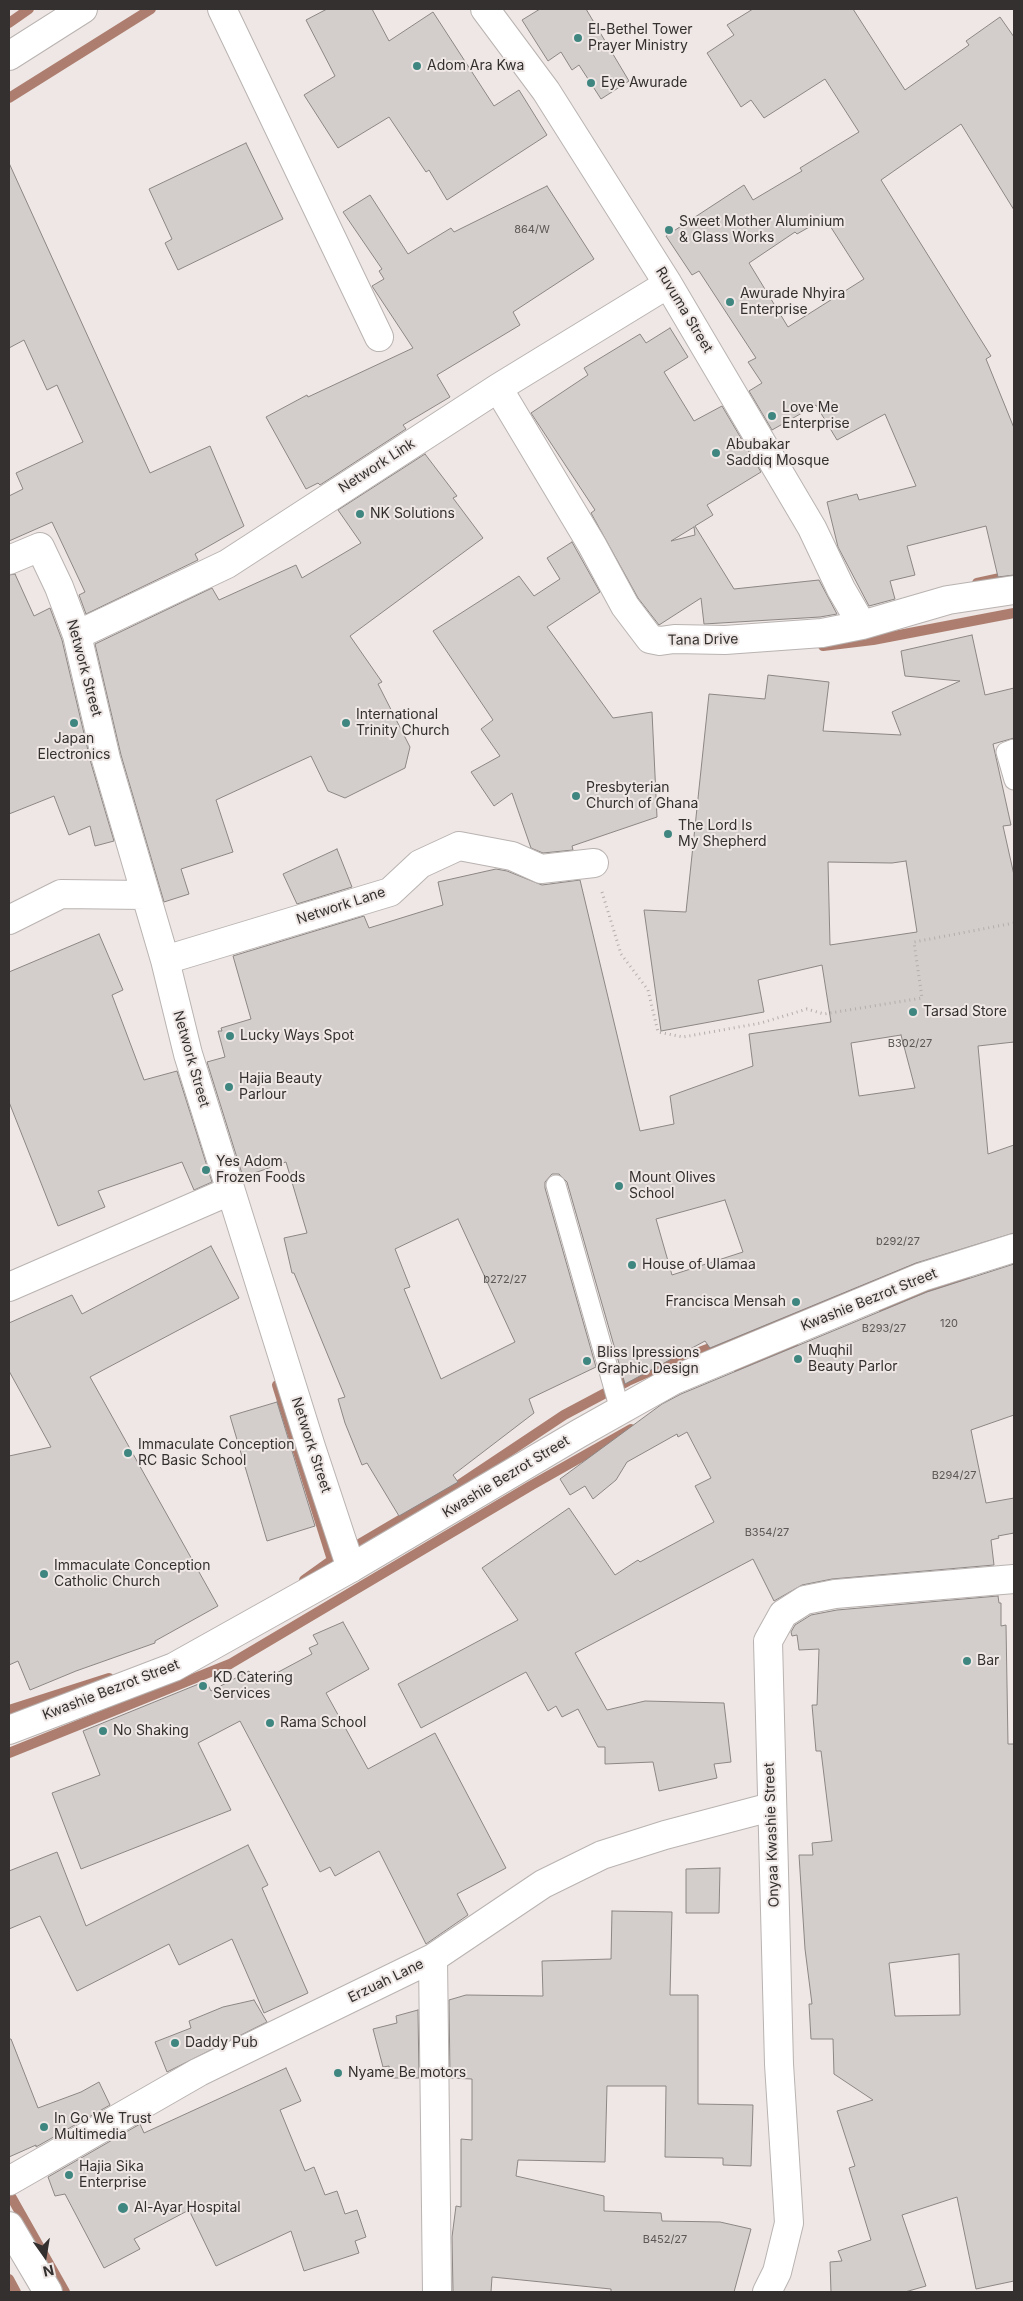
<!DOCTYPE html>
<style>
body{margin:0}
#map{position:relative;width:1023px;height:2301px;overflow:hidden;background:#eee7e5;font-family:Inter,sans-serif}
canvas{display:block}
.frame{position:absolute;inset:0;border:10px solid #33302f;pointer-events:none}
.north{position:absolute;left:20px;top:2231px;width:50px;height:50px;-webkit-text-stroke:4px #eee7e5;paint-order:stroke;rotate:167deg;font-size:14px;font-weight:700;line-height:20px;text-align:center;color:#33302f}
.north::after{content:'';display:block;margin:auto;width:18px;height:22px;background:#33302f;clip-path:polygon(50% 0,100% 100%,50% 72%,0 100%)}
</style>
<div id="map">
<canvas width="1023" height="2301"></canvas>
<div class="frame"></div>
<div class="north">N</div>
</div>
<script>
const g = document.querySelector('canvas').getContext('2d');
g.lineJoin = 'round';
const poly = rows => new Path2D(rows.map(r => 'M' + r).join(''));
function stroke(path, color, width, dash) { g.strokeStyle = color; g.lineWidth = width; g.lineCap = dash ? 'butt' : 'round'; g.setLineDash(dash || []); g.stroke(path); }
function paint(path, color) { g.fillStyle = color; g.fill(path, 'evenodd'); }
function drawText(font, color, halo, rows, align = 'center') {
  g.font = font + ' Inter,sans-serif'; g.lineWidth = 4; g.setLineDash([]); g.textBaseline = 'middle'; g.strokeStyle = halo; g.fillStyle = color; for (const [text, x, y, turn = 0] of rows) {
    g.save(); g.translate(x, y); g.rotate((+turn || 0) * Math.PI / 180); g.textAlign = isNaN(turn) ? turn : align; if (halo) g.strokeText(text, 0, 0); g.fillText(text, 0, 0); g.restore();
  }
}
stroke(poly([
 [9,23,29,9],
 [9,98,151,9],
 [977,583,1014,575],
 [823,646,873,640,1014,613],
 [884,1310,965,1277],
 [739,1371,794,1347],
 [277,1385,332,1560],
 [304,1580,332,1560,456,1487,564,1415,628,1381,660,1367,755,1331,800,1311,834,1300,857,1287,918,1265],
 [9,1710,109,1678],
 [9,1753,230,1664,532,1485,631,1429],
 [9,2193,65,2292],
 [9,2279,16,2292]
]), '#ad7e6f', 10);
const building = poly([
 [327,9,372,9,389,41,433,12,494,106,519,90,547,135,447,200,429,170,426,172,389,117,338,148,304,95,335,76,306,20,327,9],
 [540,9,586,9,629,81,601,99,579,65,572,70,561,52,548,61,522,20,540,9],
 [753,9,853,9,905,90,969,45,966,41,1000,17,1014,37,1014,210,961,124,881,180,991,356,986,359,1014,428,1014,575,998,577,986,526,907,546,915,575,890,581,895,599,869,606,838,547,827,502,857,494,859,500,916,486,885,414,837,440,816,405,772,430,749,391,762,383,748,362,756,358,699,271,692,275,666,236,744,185,753,200,802,171,800,168,859,132,825,79,764,118,751,100,741,107,707,53,734,35,727,25,753,9],
 [825,218,864,279,788,327,749,263,795,232,797,234,825,218],
 [246,143,283,219,178,270,165,243,172,239,149,189,246,143],
 [9,163,150,473,210,446,244,526,195,554,198,560,86,614,79,595,85,592,52,522,9,541,9,496,23,489,16,473,83,442,57,385,47,390,24,340,9,348,9,163],
 [547,186,594,259,513,312,520,325,437,375,450,397,403,425,406,429,320,485,318,483,306,489,266,417,307,395,308,397,413,348,372,286,384,279,379,271,382,269,343,212,370,195,408,254,451,228,454,232,547,186],
 [670,328,688,357,664,372,694,421,722,406,761,472,707,505,713,515,695,526,734,589,819,580,837,614,820,617,704,624,701,598,659,625,638,598,591,513,595,510,531,413,588,375,584,368,640,334,646,343,670,328],
 [694,527,695,535,671,541,694,527],
 [425,454,457,496,453,498,483,538,350,636,382,682,378,684,410,747,405,768,345,798,328,791,311,756,216,800,233,852,181,869,189,894,164,902,121,755,95,644,212,588,219,600,296,565,302,578,361,543,338,510,425,454],
 [572,542,600,592,547,627,613,718,652,712,657,817,572,846,573,850,543,853,531,848,512,793,494,806,471,772,500,756,481,729,493,720,433,631,519,576,534,596,560,579,547,558,572,542],
 [15,574,34,616,50,608,62,640,91,763,114,841,95,846,90,826,69,835,54,796,9,814,9,575,15,574],
 [972,635,985,695,1014,688,1014,738,993,744,1011,825,1003,826,1014,875,1014,1042,978,1046,988,1154,1014,1145,1014,1233,916,1263,710,1348,705,1341,625,1384,567,1182,559,1174,552,1174,545,1182,545,1188,596,1367,529,1399,534,1413,453,1475,458,1482,399,1516,367,1463,362,1465,345,1423,338,1399,345,1397,294,1273,292,1273,284,1238,307,1233,286,1162,243,1177,207,1062,225,1057,218,1031,222,1031,221,1028,251,1019,233,956,364,916,369,928,443,905,438,882,496,869,507,871,542,885,580,880,640,1131,674,1124,670,1096,753,1066,749,1034,831,1022,822,965,758,980,764,1012,661,1031,644,910,686,912,709,694,765,699,768,675,829,682,823,731,901,735,892,712,960,681,905,676,901,651,972,635],
 [906,861,917,932,830,945,828,862,892,863,906,861],
 [901,1035,915,1088,859,1096,851,1043,901,1035],
 [725,1200,743,1252,672,1275,656,1219,725,1200],
 [458,1219,515,1342,441,1379,404,1289,410,1287,395,1249,458,1219],
 [337,849,352,887,297,904,283,874,337,849],
 [99,934,123,990,112,995,144,1080,177,1071,212,1182,194,1190,182,1162,98,1191,105,1207,58,1226,9,1102,9,972,99,934],
 [211,1246,239,1298,90,1377,218,1606,155,1641,155,1643,76,1671,30,1690,18,1661,9,1665,9,1456,51,1447,9,1371,9,1323,72,1295,82,1314,211,1246],
 [1014,1264,1014,1415,971,1430,986,1503,1014,1498,1014,1533,998,1536,999,1538,991,1540,994,1565,832,1579,802,1585,774,1601,753,1559,575,1653,607,1710,645,1701,724,1703,731,1762,714,1764,717,1778,659,1791,653,1762,605,1764,605,1747,598,1747,578,1709,562,1717,556,1706,548,1711,526,1672,421,1728,398,1684,518,1620,482,1568,569,1508,615,1575,638,1560,640,1562,714,1522,695,1486,711,1478,687,1432,678,1437,677,1434,627,1462,616,1480,593,1499,585,1486,570,1495,560,1479,662,1404,681,1394,927,1292,1014,1264],
 [277,1402,315,1526,267,1541,230,1416,277,1402],
 [998,1596,999,1603,1001,1603,1001,1626,1006,1625,1008,1744,1014,1744,1014,2281,976,2289,957,2197,902,2215,926,2286,905,2292,831,2292,830,2262,842,2261,838,2251,871,2240,849,2168,855,2166,837,2111,873,2100,834,2074,833,2039,811,2039,809,2004,812,2004,805,1949,799,1855,813,1855,812,1843,832,1841,821,1751,816,1751,812,1705,817,1705,819,1649,799,1650,797,1635,792,1636,791,1632,795,1625,811,1615,837,1610,998,1596],
 [959,1954,960,2015,895,2016,889,1963,959,1954],
 [343,1622,369,1669,326,1693,368,1769,435,1733,506,1868,457,1894,468,1915,426,1944,379,1851,335,1876,330,1867,320,1872,240,1721,198,1743,231,1810,81,1869,52,1793,100,1775,83,1731,206,1681,211,1691,249,1671,256,1684,312,1654,309,1648,318,1644,313,1635,343,1622],
 [248,1845,268,1885,262,1888,308,1993,264,2013,232,1939,179,1965,169,1944,77,1991,40,1916,9,1929,9,1871,57,1852,86,1926,248,1845],
 [720,1868,719,1913,686,1913,686,1869,720,1868],
 [612,1911,672,1912,670,1995,698,1995,698,2104,753,2105,751,2166,723,2165,723,2158,665,2157,666,2086,607,2086,605,2162,518,2160,516,2176,604,2196,604,2211,661,2213,662,2221,720,2222,751,2229,734,2292,611,2292,611,2289,492,2277,491,2292,453,2292,452,2237,456,2206,461,2207,461,2139,472,2140,472,2079,450,2078,449,2000,466,1995,543,1996,542,1961,611,1959,612,1911],
 [254,2000,267,2022,167,2072,155,2042,191,2028,189,2021,223,2007,254,2000],
 [418,2010,419,2078,391,2078,389,2066,383,2067,373,2029,397,2023,396,2016,418,2010],
 [9,2039,11,2039,38,2108,81,2092,99,2082,110,2105,36,2147,36,2145,9,2157,9,2039],
 [286,2068,301,2101,280,2110,305,2171,314,2167,325,2195,337,2191,345,2214,357,2210,366,2237,355,2241,359,2253,304,2271,291,2231,216,2266,189,2210,134,2239,140,2249,104,2268,65,2194,55,2196,48,2177,140,2124,144,2133,286,2068]
]);
paint(building, '#d3cdcb');
stroke(building, '#8c8684', 1);
const service = poly([
 [1014,749,1006,752,1014,780],
 [556,1185,620,1410]
]);
const minor = poly([
 [222,9,379,337],
 [485,9,546,91,668,284,812,528,841,589,862,625],
 [9,56,83,9],
 [498,388,592,545,625,606,650,639,660,641,674,639,725,640,822,633,862,625,948,600,1014,590],
 [9,560,40,547,59,587,77,635,106,759,165,960,188,1054,311,1447,351,1568],
 [77,635,227,564,498,388,668,284],
 [9,920,61,894,145,895],
 [165,960,390,892,420,864,459,846,512,856,541,869,594,863],
 [9,1287,230,1191],
 [433,1958,437,2292],
 [9,2181,199,2072,433,1958,543,1884,602,1855,665,1835,771,1807],
 [9,2226,48,2292],
 [767,2292,777,2272,789,2223,779,2064,768,1641,783,1614,805,1600,835,1594,1014,1579]
]);
const tertiary = poly([
 [9,1730,174,1667,351,1568,578,1434,674,1380,922,1277,1014,1248]
]);
stroke(service, '#b9b3b1', 21);
stroke(minor, '#b9b3b1', 30);
stroke(tertiary, '#b9b3b1', 30);
stroke(poly([
 [602,892,621,954,648,990,658,1032,683,1037,761,1023,807,1009,824,1014,922,998,914,942,1014,923]
]), '#b3adac', 3, [1, 4]);
stroke(service, '#fff', 19);
stroke(minor, '#fff', 28);
stroke(tertiary, '#fff', 28);
for (const [x, y, r, color] of [
 [578,38,5,"#408680"],
 [417,66,5,"#408680"],
 [591,83,5,"#408680"],
 [669,230,5,"#408680"],
 [730,302,5,"#408680"],
 [772,416,5,"#408680"],
 [716,453,5,"#408680"],
 [360,514,5,"#408680"],
 [74,723,5,"#408680"],
 [346,723,5,"#408680"],
 [576,796,5,"#408680"],
 [668,834,5,"#408680"],
 [913,1012,5,"#408680"],
 [230,1036,5,"#408680"],
 [229,1087,5,"#408680"],
 [206,1170,5,"#408680"],
 [619,1186,5,"#408680"],
 [632,1265,5,"#408680"],
 [796,1302,5,"#408680"],
 [798,1359,5,"#408680"],
 [587,1361,5,"#408680"],
 [128,1453,5,"#408680"],
 [44,1574,5,"#408680"],
 [967,1661,5,"#408680"],
 [203,1686,5,"#408680"],
 [270,1723,5,"#408680"],
 [103,1731,5,"#408680"],
 [175,2043,5,"#408680"],
 [338,2073,5,"#408680"],
 [44,2127,5,"#408680"],
 [69,2175,5,"#408680"],
 [123,2208,6,"#408680"]
]) { const dot = new Path2D(); dot.arc(x, y, r, 0, 2 * Math.PI); g.fillStyle = color; g.fill(dot); stroke(dot, '#eee7e5', 2); }
drawText('11px', '#5b5756', null, [
 ["864/W",532,230],
 ["B302/27",910,1044],
 ["b292/27",898,1242],
 ["b272/27",505,1280],
 ["120",949,1324],
 ["B293/27",884,1329],
 ["B294/27",954,1476],
 ["B354/27",767,1533],
 ["B452/27",665,2240]
]);
drawText('14px', '#33302f', '#eee7e5', [
 ["El-Bethel Tower",588,30],
 ["Prayer Ministry",588,46],
 ["Adom Ara Kwa",427,66],
 ["Eye Awurade",601,83],
 ["Sweet Mother Aluminium",679,222],
 ["& Glass Works",679,238],
 ["Awurade Nhyira",740,294],
 ["Enterprise",740,310],
 ["Love Me",782,408],
 ["Enterprise",782,424],
 ["Abubakar",726,445],
 ["Saddiq Mosque",726,461],
 ["NK Solutions",370,514],
 ["International",356,715],
 ["Trinity Church",356,731],
 ["Japan",74,739,"center"],
 ["Electronics",74,755,"center"],
 ["Presbyterian",586,788],
 ["Church of Ghana",586,804],
 ["The Lord Is",678,826],
 ["My Shepherd",678,842],
 ["Tarsad Store",923,1012],
 ["Lucky Ways Spot",240,1036],
 ["Hajia Beauty",239,1079],
 ["Parlour",239,1095],
 ["Yes Adom",216,1162],
 ["Frozen Foods",216,1178],
 ["Mount Olives",629,1178],
 ["School",629,1194],
 ["House of Ulamaa",642,1265],
 ["Francisca Mensah",786,1302,"right"],
 ["Muqhil",808,1351],
 ["Beauty Parlor",808,1367],
 ["Bliss Ipressions",597,1353],
 ["Graphic Design",597,1369],
 ["Immaculate Conception",138,1445],
 ["RC Basic School",138,1461],
 ["Immaculate Conception",54,1566],
 ["Catholic Church",54,1582],
 ["Bar",977,1661],
 ["KD Catering",213,1678],
 ["Services",213,1694],
 ["Rama School",280,1723],
 ["No Shaking",113,1731],
 ["Daddy Pub",185,2043],
 ["Nyame Be motors",348,2073],
 ["In Go We Trust",54,2119],
 ["Multimedia",54,2135],
 ["Hajia Sika",79,2167],
 ["Enterprise",79,2183],
 ["Al-Ayar Hospital",134,2208]
], 'left');
drawText('14px', '#33302f', '#eee7e5', [
 ["Ruvuma Street",684,310,59],
 ["Network Link",377,466,-33],
 ["Tana Drive",703,640,-1],
 ["Network Street",84,668,75],
 ["Network Lane",341,906,-18],
 ["Network Street",191,1059,74],
 ["Kwashie Bezrot Street",869,1300,-22],
 ["Network Street",311,1445,72],
 ["Kwashie Bezrot Street",506,1477,-31],
 ["Kwashie Bezrot Street",111,1690,-21],
 ["Onyaa Kwashie Street",772,1835,-92],
 ["Erzuah Lane",386,1981,-26]
]);
</script>
